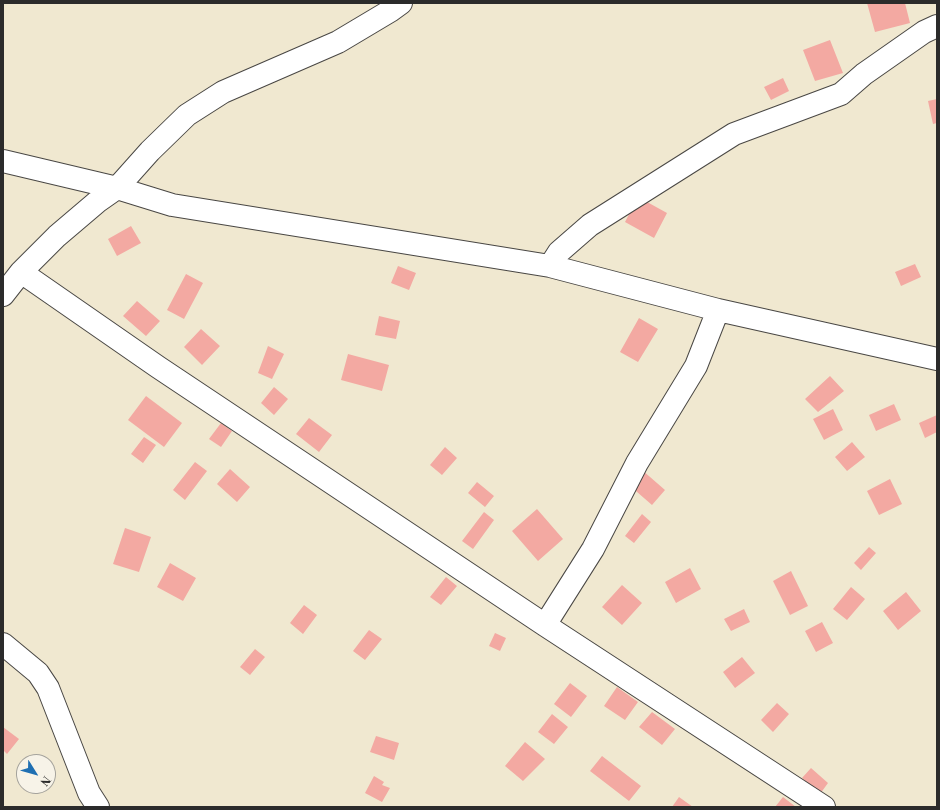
<!DOCTYPE html>
<style>
body{margin:0}
#map{position:relative;width:940px;height:810px;overflow:hidden;background:#f0e8d0;font-family:"Libre Bodoni",serif}
canvas{display:block}
.frame{position:absolute;inset:0;border:4px solid #2b2b2b;pointer-events:none}
.north{position:absolute;left:16px;top:754px;width:40px;height:40px;box-sizing:border-box;background:#f7f3e8;border:1px solid #a5a39c;border-radius:50%;rotate:127deg;font-size:11px;font-weight:700;line-height:16px;text-align:center;color:#2b2b2b}
.north::after{content:'';display:block;margin:auto;width:14px;height:18px;background:#1f6fb2;clip-path:polygon(50% 0,100% 100%,50% 72%,0 100%)}
</style>
<div id="map">
<canvas width="940" height="810"></canvas>
<div class="frame"></div>
<div class="north">N</div>
</div>
<script>
const g = document.querySelector('canvas').getContext('2d');
g.lineJoin = 'round';
function paint(path, color) { g.fillStyle = color; g.fill(path, 'evenodd'); }
const poly = rows => new Path2D(rows.map(r => 'M' + r).join(''));
function stroke(path, color, width, dash) { g.strokeStyle = color; g.lineWidth = width; g.lineCap = dash ? 'butt' : 'round'; g.setLineDash(dash || []); g.stroke(path); }
paint(poly([
 [867,3,905,3,910,23,875,32],
 [830,40,843,73,815,81,803,50],
 [783,78,789,91,771,100,764,87],
 [937,99,937,123,933,124,928,101],
 [638,197,667,213,654,238,625,222],
 [131,226,141,243,117,256,108,239],
 [915,264,921,277,901,286,895,272],
 [398,266,416,273,409,290,391,283],
 [186,274,203,283,184,319,167,310],
 [137,301,160,321,146,336,123,316],
 [379,316,400,321,396,339,375,335],
 [639,318,658,329,638,362,620,352],
 [201,329,220,346,202,365,184,347],
 [268,346,284,354,272,379,258,373],
 [348,354,389,365,382,391,341,380],
 [830,376,844,391,818,412,805,399],
 [274,387,288,399,274,415,261,403],
 [146,396,182,423,164,447,128,420],
 [894,404,901,420,876,431,869,415],
 [833,409,843,430,824,440,813,419],
 [937,415,937,432,925,438,919,423],
 [309,418,332,435,319,452,296,434],
 [221,423,232,431,221,447,209,439],
 [144,437,156,445,143,463,131,454],
 [852,442,865,457,847,471,835,457],
 [445,447,457,458,442,475,430,465],
 [195,462,207,471,185,500,173,490],
 [230,469,250,487,237,502,217,484],
 [642,470,665,490,652,505,629,485],
 [890,479,902,504,879,515,867,491],
 [477,482,494,496,485,507,468,493],
 [537,509,563,539,538,561,512,531],
 [484,512,494,520,473,549,462,541],
 [642,514,651,522,634,543,625,536],
 [125,528,151,537,139,572,113,564],
 [869,547,876,553,861,570,854,563],
 [170,563,196,578,183,601,157,587],
 [690,568,701,589,676,603,665,582],
 [791,571,808,606,790,615,773,581],
 [446,577,457,586,441,605,430,597],
 [622,585,642,603,622,625,602,607],
 [851,587,865,599,847,620,833,609],
 [906,592,921,611,898,630,883,611],
 [304,605,317,615,303,634,290,623],
 [744,609,750,622,731,631,724,619],
 [822,622,833,643,816,652,805,631],
 [369,630,382,639,365,660,353,651],
 [495,633,506,638,500,651,489,646],
 [255,649,265,657,250,675,240,667],
 [742,657,755,673,735,688,723,672],
 [570,683,587,696,571,717,554,704],
 [617,687,638,702,625,720,604,706],
 [777,703,789,714,773,732,761,720],
 [652,712,675,729,662,745,639,727],
 [552,714,568,727,554,744,538,732],
 [3,727,19,739,7,754,3,750],
 [376,736,399,743,394,760,370,752],
 [525,742,545,759,523,781,505,766],
 [602,756,641,786,629,801,590,771],
 [811,768,828,783,820,794,802,778],
 [374,776,384,782,382,785,390,788,382,802,365,793],
 [679,797,693,807,672,807],
 [783,797,796,807,775,807]
]), '#f3a9a2');
const minor = poly([
 [3,161,117,188,172,205,550,266,718,310,937,359],
 [550,266,559,252,590,225,734,134,841,94,864,74,924,32,937,26],
 [21,272,158,367,545,625,824,807],
 [3,295,21,272,57,236,97,202,117,188,150,151,187,115,223,92,338,42,390,11,401,3],
 [545,625,593,549,637,463,696,366,718,310],
 [3,644,38,673,48,688,89,793,98,807]
]);
stroke(minor, '#494744', 24);
stroke(minor, '#fff', 22);
</script>
